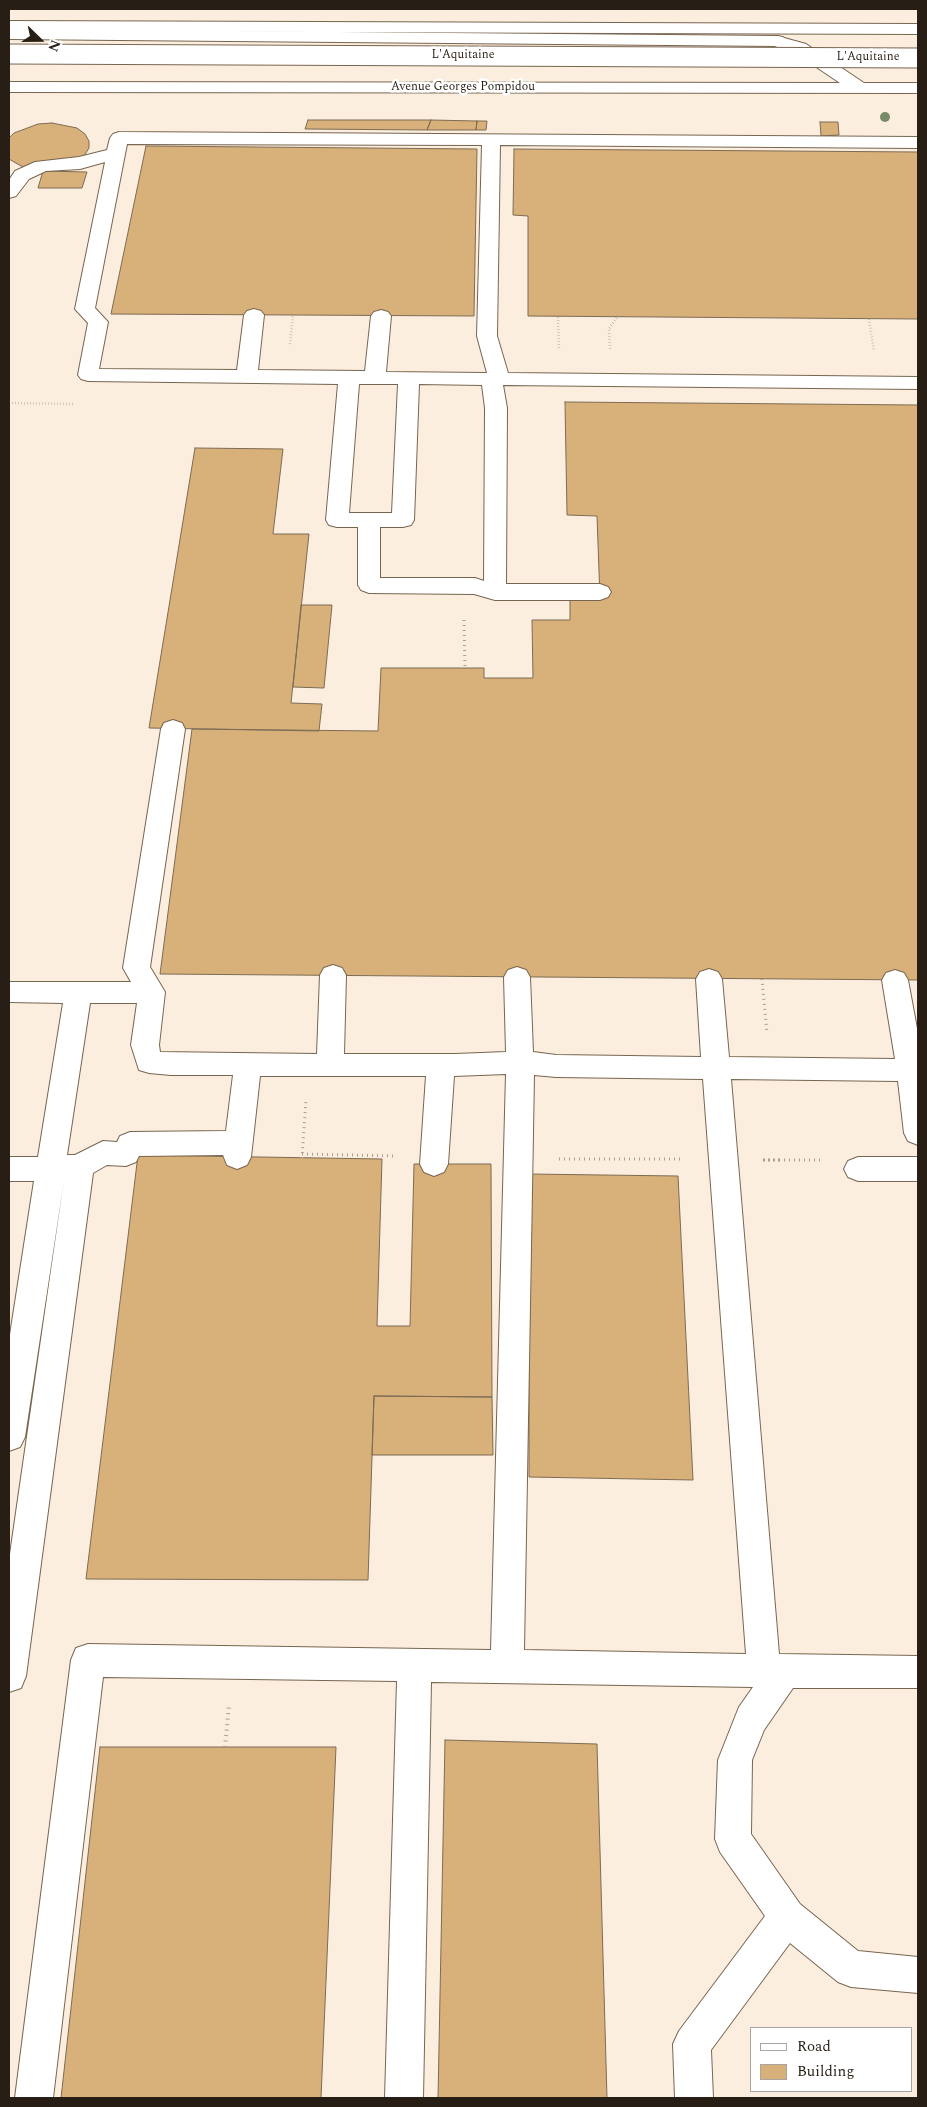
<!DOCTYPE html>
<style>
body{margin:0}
#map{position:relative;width:927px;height:2107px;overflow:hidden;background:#fceedf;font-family:Spectral,serif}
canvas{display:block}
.frame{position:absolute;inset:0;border:10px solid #271f16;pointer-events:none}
.legend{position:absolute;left:750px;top:2027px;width:162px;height:65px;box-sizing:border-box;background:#fff;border:1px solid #a9a5a2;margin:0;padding:6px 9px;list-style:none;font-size:15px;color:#271f16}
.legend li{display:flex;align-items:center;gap:10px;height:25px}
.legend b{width:25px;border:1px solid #a9a5a2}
.north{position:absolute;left:15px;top:15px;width:50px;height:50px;-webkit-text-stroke:4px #fff;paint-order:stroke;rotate:112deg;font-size:14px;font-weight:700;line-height:20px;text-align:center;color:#271f16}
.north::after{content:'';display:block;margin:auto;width:18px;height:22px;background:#271f16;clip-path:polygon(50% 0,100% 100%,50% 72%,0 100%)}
</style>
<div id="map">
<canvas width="927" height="2107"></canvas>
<div class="frame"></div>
<ul class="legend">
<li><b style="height:6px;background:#fff"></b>Road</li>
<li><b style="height:14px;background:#d8b079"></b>Building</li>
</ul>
<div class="north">N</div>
</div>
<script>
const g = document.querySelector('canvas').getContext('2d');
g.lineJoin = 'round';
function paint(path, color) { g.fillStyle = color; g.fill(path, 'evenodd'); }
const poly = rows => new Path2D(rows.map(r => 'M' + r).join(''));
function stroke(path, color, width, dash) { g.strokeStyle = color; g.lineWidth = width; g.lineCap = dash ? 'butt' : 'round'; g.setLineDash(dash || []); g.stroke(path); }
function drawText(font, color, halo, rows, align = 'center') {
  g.font = font + ' Spectral,serif'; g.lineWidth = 5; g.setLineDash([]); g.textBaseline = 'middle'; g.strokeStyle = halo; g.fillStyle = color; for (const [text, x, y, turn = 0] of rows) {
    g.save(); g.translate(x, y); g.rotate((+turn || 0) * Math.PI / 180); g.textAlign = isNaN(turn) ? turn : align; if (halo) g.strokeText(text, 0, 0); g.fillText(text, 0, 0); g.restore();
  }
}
const building = poly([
 [308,120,431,120,427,130,305,129,308,120],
 [431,120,477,121,476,130,427,130,431,120],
 [477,121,487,121,486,130,476,130,477,121],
 [820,122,838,122,839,135,821,136,820,122],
 [52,123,77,128,85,134,89,141,89,148,84,156,74,162,34,169,21,166,9,159,9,138,14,133,38,124,52,123],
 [146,146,477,149,474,316,111,314,146,146],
 [514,149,918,152,918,319,528,316,528,216,513,215,514,149],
 [43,171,87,172,82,188,38,188,43,171],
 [565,402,918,405,918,980,160,974,192,729,378,731,381,668,484,668,484,678,533,678,532,620,570,620,570,599,600,599,597,516,567,515,565,402],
 [195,448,283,449,273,534,309,534,291,703,322,704,319,731,149,728,195,448],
 [301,605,332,605,324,688,293,687,301,605],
 [138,1155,382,1159,377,1326,410,1326,414,1164,491,1164,492,1397,374,1396,368,1580,86,1579,138,1155],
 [529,1174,678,1176,693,1480,529,1477,529,1174],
 [374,1396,492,1397,493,1455,372,1455,374,1396],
 [445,1740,597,1744,607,2098,438,2098,445,1740],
 [100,1747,336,1747,321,2098,61,2098,100,1747]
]);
paint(building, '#d8b079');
stroke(building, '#7d6b54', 1);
const minor = poly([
 [9,29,777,36,783,37,786,41,783,45,777,46,9,39,9,29],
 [119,132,918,137,918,148,500,145,497,336,508,373,918,377,918,389,503,385,507,408,506,584,600,584,608,587,611,592,608,597,600,600,495,600,474,594,369,593,361,590,358,585,358,527,337,527,329,525,326,520,338,384,88,381,81,379,78,375,88,323,75,309,105,162,80,169,46,171,29,179,16,196,9,198,9,180,15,171,35,162,79,157,107,150,110,138,113,134,119,132],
 [127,144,482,145,477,336,487,373,386,372,391,316,388,312,381,310,374,312,371,316,365,371,258,370,264,315,261,311,254,309,247,311,244,315,237,370,99,369,108,322,95,308,127,144],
 [359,384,398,384,392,513,349,513,359,384],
 [419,384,482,385,485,408,484,581,475,578,380,578,380,527,403,527,411,525,414,520,419,384],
 [173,720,182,723,185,729,150,967,165,992,159,1045,160,1052,317,1054,320,975,324,968,333,965,342,968,346,975,344,1054,455,1054,506,1052,504,977,508,970,517,967,526,970,530,977,533,1052,556,1055,701,1057,696,979,700,972,709,969,718,972,722,979,729,1057,895,1059,882,980,886,973,895,970,904,973,908,980,918,1034,918,1145,908,1141,904,1133,898,1081,731,1079,779,1654,918,1656,918,1688,793,1688,764,1730,752,1760,751,1834,800,1904,858,1951,918,1957,918,1993,851,1987,838,1982,790,1943,711,2050,713,2098,675,2098,673,2044,679,2031,765,1916,720,1852,715,1839,718,1760,739,1707,753,1687,431,1682,423,2098,385,2098,397,1681,103,1677,53,2098,15,2098,71,1660,76,1648,88,1644,491,1650,506,1074,454,1076,448,1164,444,1172,434,1176,424,1172,420,1164,426,1076,260,1076,251,1157,247,1165,237,1169,227,1165,223,1155,139,1156,136,1162,126,1166,107,1165,93,1173,26,1676,21,1688,9,1692,9,1561,64,1180,25,1437,20,1447,9,1451,9,1341,34,1181,9,1181,9,1157,38,1157,63,1003,9,1002,9,982,131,982,123,968,161,729,164,723,173,720],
 [90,1003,137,1003,131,1045,139,1070,149,1073,171,1075,233,1075,226,1131,130,1132,120,1136,117,1142,103,1141,75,1155,67,1155,90,1003],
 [534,1075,556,1077,703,1079,746,1654,524,1650,534,1075],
 [858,1157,918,1157,918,1181,858,1181,848,1177,844,1169,848,1161,858,1157]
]);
const major = poly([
 [777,36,806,44,864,83,918,83,918,93,9,92,9,82,840,83,794,52,771,45,768,41,771,37,777,36]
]);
const highway = poly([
 [9,21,918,24,918,34,9,31,9,21]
]);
stroke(minor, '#78654f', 2);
stroke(major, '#78654f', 2);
stroke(highway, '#78654f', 2);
stroke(poly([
 [558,317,559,349],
 [869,319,874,351],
 [290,344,293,315],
 [610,349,609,329,617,317],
 [9,403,73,404]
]), '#aa9e92', 2.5, [0.5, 2.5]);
stroke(poly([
 [464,620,465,668],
 [762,979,767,1033],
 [302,1154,395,1156],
 [302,1158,306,1100],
 [559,1159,683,1159],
 [763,1160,780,1160],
 [764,1160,823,1160]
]), '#aa9e92', 3, [1, 4]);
stroke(poly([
 [225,1747,229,1705]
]), '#aa9e92', 4, [1, 4.5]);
paint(minor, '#fff');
paint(major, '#fff');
paint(highway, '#fff');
const highwayBridge = poly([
 [9,54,918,58]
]);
stroke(highwayBridge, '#78654f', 21, []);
stroke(highwayBridge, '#fff', 19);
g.fillStyle = '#778b69';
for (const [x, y] of [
 [885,117]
]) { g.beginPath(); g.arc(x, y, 5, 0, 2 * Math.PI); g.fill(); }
drawText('12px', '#271f16', '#fff', [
 ["L'Aquitaine",463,56],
 ["L'Aquitaine",868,58],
 ["Avenue Georges Pompidou",463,88]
]);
</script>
